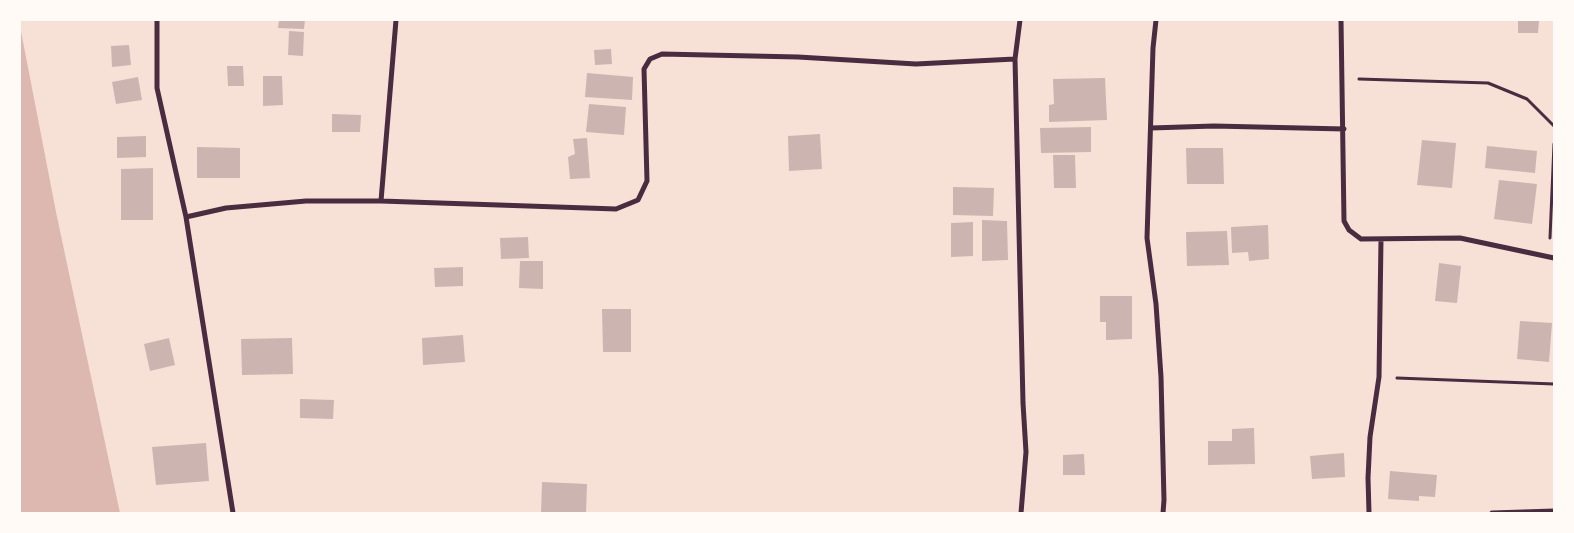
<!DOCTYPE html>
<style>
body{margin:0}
#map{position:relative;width:1574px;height:533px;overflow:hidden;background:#f7e1d7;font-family:Figtree,sans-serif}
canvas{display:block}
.frame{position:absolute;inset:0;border:21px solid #fffaf5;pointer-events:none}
</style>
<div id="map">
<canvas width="1574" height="533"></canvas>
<div class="frame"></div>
</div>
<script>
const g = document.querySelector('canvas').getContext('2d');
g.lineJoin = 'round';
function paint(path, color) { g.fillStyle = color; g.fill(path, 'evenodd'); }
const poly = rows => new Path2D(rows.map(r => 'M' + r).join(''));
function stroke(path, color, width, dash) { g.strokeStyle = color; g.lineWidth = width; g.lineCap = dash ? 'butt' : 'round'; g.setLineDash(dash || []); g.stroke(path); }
paint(poly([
 [20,26,56,212,120,513,20,513]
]), '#dcb8b0');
paint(poly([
 [279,20,305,20,304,29,278,28],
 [1518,20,1539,20,1538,33,1518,33],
 [289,31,304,32,303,56,288,55],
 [129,45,131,65,112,67,111,46],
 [611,49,612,64,595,65,594,50],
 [227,66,243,66,244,86,228,86],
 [587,73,633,77,632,100,585,97],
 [263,76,282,76,283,105,263,106],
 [138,77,142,100,116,104,112,82],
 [1105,78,1107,120,1049,122,1049,105,1054,104,1053,79],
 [589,104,626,107,624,135,586,132],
 [332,114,361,115,360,132,332,132],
 [1091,127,1091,152,1041,153,1040,128],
 [820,134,822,169,789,171,788,136],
 [146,136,146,157,117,158,117,137],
 [587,138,590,178,570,179,568,157,575,154,573,139],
 [1422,140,1456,143,1452,188,1417,185],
 [1487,146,1537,151,1535,173,1485,168],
 [197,147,240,148,240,178,197,178],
 [1186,148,1223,148,1224,184,1187,184],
 [1053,155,1075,155,1076,188,1054,188],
 [153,168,153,220,121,220,121,169],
 [1499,180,1537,184,1532,224,1494,219],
 [953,187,994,188,993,216,953,215],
 [982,220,1007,221,1008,260,982,261],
 [973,222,973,256,951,257,951,223],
 [1268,225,1269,259,1249,261,1248,252,1232,253,1231,227],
 [1227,231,1229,265,1187,266,1186,232],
 [528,237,529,258,501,259,500,238],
 [520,261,543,261,543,289,519,288],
 [1439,263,1461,266,1457,303,1435,301],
 [463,267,463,286,435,287,434,268],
 [1100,296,1132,296,1132,339,1106,340,1106,322,1100,322],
 [602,309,631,309,631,352,603,352],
 [1520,321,1552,323,1549,362,1517,359],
 [463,335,465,362,423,365,422,338],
 [169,338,175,365,150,371,144,344],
 [292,338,293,374,242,375,241,339],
 [300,399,334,400,333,419,300,418],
 [1254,428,1255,464,1208,465,1208,441,1232,441,1232,429],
 [206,443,209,481,156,485,152,447],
 [1344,453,1345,477,1312,479,1310,456],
 [1084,454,1085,475,1063,475,1063,455],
 [1390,471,1437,475,1435,497,1419,496,1419,501,1388,499],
 [542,482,587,484,586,513,541,513]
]), '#ccb4b1');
stroke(poly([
 [1359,79,1488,83,1527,99,1554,126],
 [1550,238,1554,144],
 [1397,378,1554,384]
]), '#4a2c40', 3);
stroke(poly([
 [157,20,157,88,186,217,233,513],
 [1020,20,1015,59,1023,403,1026,452,1021,513],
 [1156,20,1153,48,1147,238,1156,304,1161,377,1164,500,1163,513],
 [1341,20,1344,221,1349,230,1361,239,1460,238,1554,258],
 [1151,128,1214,126,1344,129],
 [381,201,396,20],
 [186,217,226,208,306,201,381,201,616,209,638,200,647,181,644,69,650,59,662,54,798,57,916,64,1015,59],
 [1369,513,1368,478,1370,437,1379,377,1381,239],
 [1492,513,1554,511]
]), '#4a2c40', 5);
</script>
